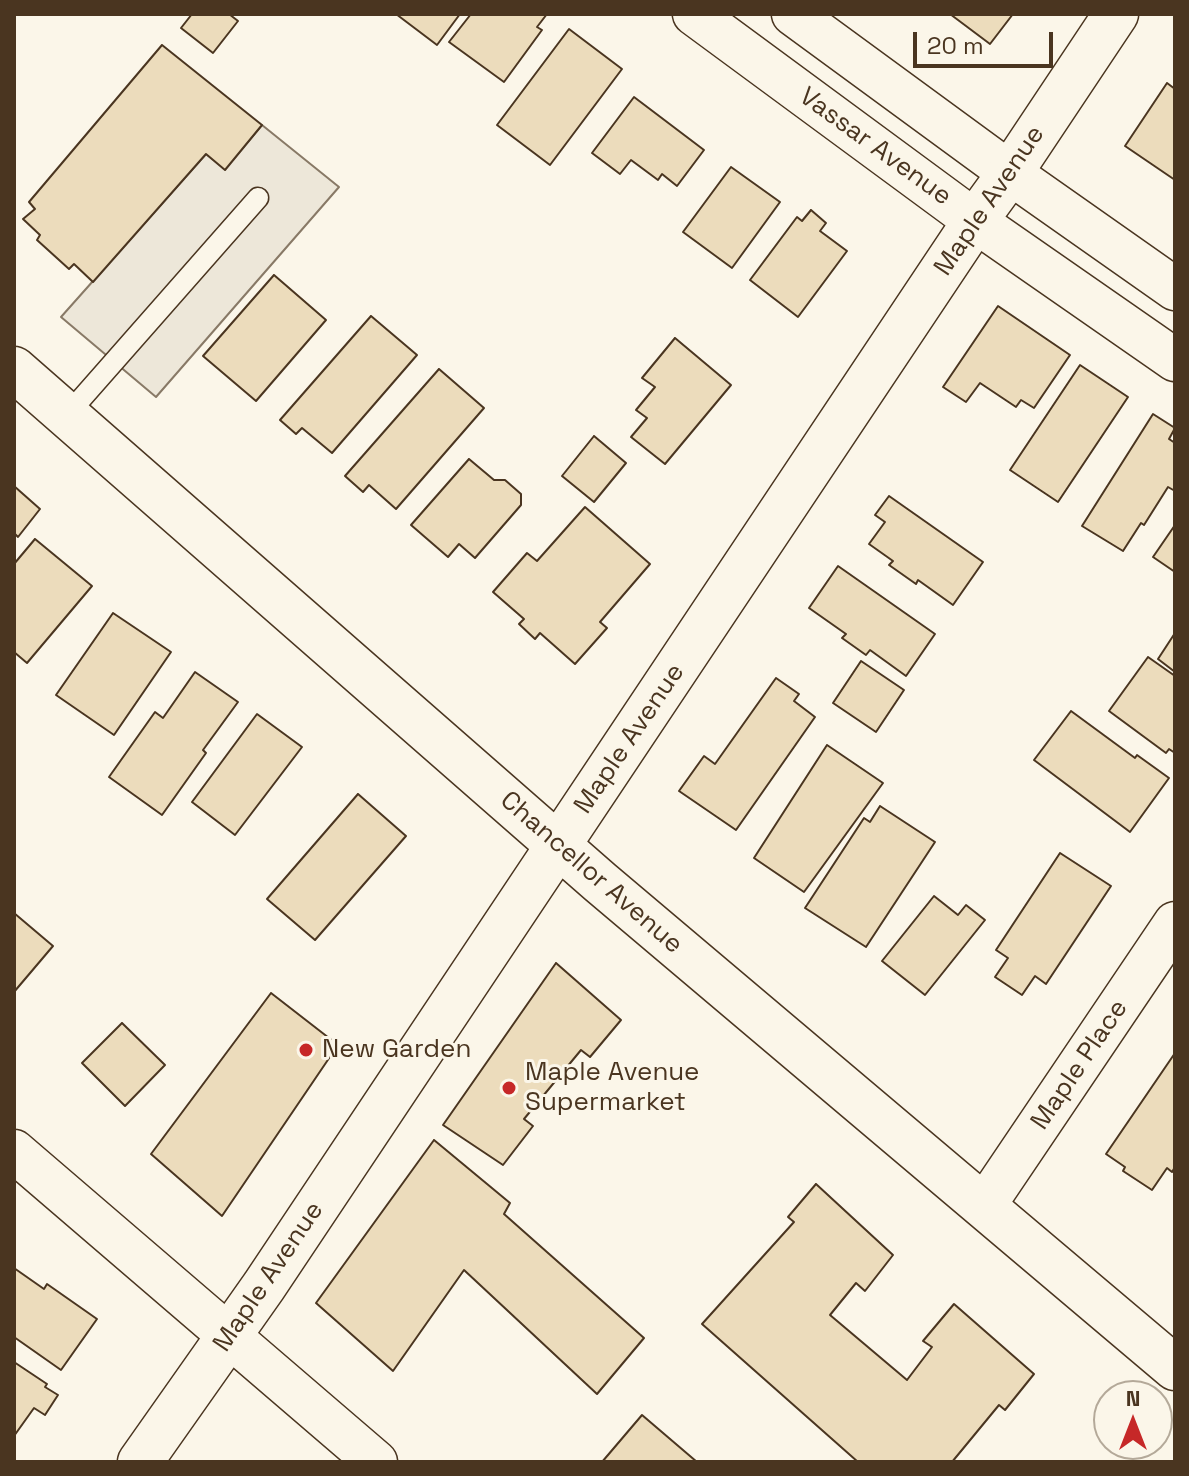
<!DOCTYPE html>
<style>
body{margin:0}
#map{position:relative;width:1189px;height:1476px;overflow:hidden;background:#fbf6e9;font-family:"Space Grotesk",sans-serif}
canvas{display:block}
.frame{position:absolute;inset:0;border:16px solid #4a3520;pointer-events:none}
.north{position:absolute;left:1093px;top:1380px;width:80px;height:80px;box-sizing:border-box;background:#fbf6e9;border:2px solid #b4a999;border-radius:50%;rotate:0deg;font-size:22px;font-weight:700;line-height:32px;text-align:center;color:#4a3520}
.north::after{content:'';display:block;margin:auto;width:28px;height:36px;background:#c62828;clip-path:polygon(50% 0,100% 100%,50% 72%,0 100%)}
.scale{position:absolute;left:913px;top:32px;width:140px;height:36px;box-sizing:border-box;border:4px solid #4a3520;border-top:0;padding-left:10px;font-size:24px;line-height:28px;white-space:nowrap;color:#4a3520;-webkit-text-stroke:6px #fbf6e9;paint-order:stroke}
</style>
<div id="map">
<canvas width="1189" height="1476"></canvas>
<div class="frame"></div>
<div class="north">N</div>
<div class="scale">20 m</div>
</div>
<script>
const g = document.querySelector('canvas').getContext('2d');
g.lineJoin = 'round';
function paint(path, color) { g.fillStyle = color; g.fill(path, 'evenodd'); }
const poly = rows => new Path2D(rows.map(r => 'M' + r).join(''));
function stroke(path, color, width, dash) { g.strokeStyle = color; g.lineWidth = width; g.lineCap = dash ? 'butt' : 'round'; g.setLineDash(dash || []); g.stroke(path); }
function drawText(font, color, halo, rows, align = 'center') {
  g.font = font + ' "Space Grotesk",sans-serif'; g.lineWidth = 6; g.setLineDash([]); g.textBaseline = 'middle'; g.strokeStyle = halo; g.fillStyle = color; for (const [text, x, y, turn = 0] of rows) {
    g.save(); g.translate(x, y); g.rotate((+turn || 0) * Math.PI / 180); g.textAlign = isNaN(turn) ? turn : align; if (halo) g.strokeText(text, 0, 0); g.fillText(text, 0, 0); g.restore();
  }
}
const parking = poly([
 [262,125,339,187,156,397,61,317,206,154,225,169,262,125]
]);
paint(parking, '#ede7d9');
stroke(parking, '#887966', 2);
const building = poly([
 [192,14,229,14,238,21,213,53,181,28,192,14],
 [396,14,460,14,437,45,396,14],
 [471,14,547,14,537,27,542,30,504,82,449,42,471,14],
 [950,14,1013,14,990,44,950,14],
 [569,29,622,69,550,165,497,125,569,29],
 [162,45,262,125,225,170,206,154,93,282,74,264,69,269,37,240,40,235,23,219,35,209,29,202,162,45],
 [1167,83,1175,89,1175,180,1125,146,1167,83],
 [634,97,704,150,677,186,662,174,658,180,631,160,620,174,592,153,634,97],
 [731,167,780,202,732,268,683,232,731,167],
 [811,210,826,223,820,231,847,251,798,317,750,280,797,217,802,221,811,210],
 [274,275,326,320,256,401,203,356,274,275],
 [998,306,1070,355,1034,408,1021,400,1016,407,980,383,966,402,943,387,998,306],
 [371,316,417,355,332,453,302,428,296,434,280,420,371,316],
 [675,338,731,385,665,464,631,437,647,418,636,410,655,387,642,378,675,338],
 [1080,365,1128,397,1058,502,1010,470,1080,365],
 [439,369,484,408,396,509,369,485,363,492,345,476,439,369],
 [1153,414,1175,428,1169,439,1175,443,1175,491,1168,487,1144,525,1141,523,1123,551,1082,526,1153,414],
 [594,436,626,463,594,502,562,476,594,436],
 [469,459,494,480,505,480,521,494,521,505,475,558,459,544,448,557,411,525,469,459],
 [14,486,40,509,18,537,14,533,14,486],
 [889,496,983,562,953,605,918,580,916,584,889,565,893,561,869,544,885,522,875,515,889,496],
 [585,507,650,564,600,622,607,628,575,664,540,633,535,639,519,624,524,619,493,592,527,553,537,561,585,507],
 [1175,525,1175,572,1153,557,1175,525],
 [35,539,92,586,27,663,14,652,14,564,35,539],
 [838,566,935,634,906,676,870,650,866,655,842,638,846,634,809,608,838,566],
 [113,613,171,652,114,735,56,695,113,613],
 [1175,633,1175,672,1158,659,1175,633],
 [1148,657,1175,676,1175,753,1169,749,1166,753,1109,711,1148,657],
 [861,661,904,690,876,732,833,703,861,661],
 [195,672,238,702,203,750,206,753,162,815,109,777,155,712,163,718,195,672],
 [776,678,799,694,794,701,815,717,736,830,679,791,704,756,715,764,776,678],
 [1071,711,1135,758,1137,755,1169,778,1130,832,1034,760,1071,711],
 [257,714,302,747,235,835,192,802,257,714],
 [827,745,883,783,804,892,754,858,827,745],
 [358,794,406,836,315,940,267,899,358,794],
 [880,806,935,842,866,947,805,908,864,818,870,822,880,806],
 [1060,853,1111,886,1046,984,1035,976,1022,995,995,977,1008,958,996,950,1060,853],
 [934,896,958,915,966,905,985,920,925,995,882,961,934,896],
 [14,913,53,946,14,992,14,913],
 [556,963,621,1020,590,1057,581,1050,524,1119,533,1126,503,1165,443,1125,556,963],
 [271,993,338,1045,222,1216,151,1154,271,993],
 [122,1023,165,1065,125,1106,82,1063,122,1023],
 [1175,1053,1175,1167,1172,1172,1167,1168,1152,1190,1123,1171,1125,1167,1106,1154,1175,1053],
 [434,1140,510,1203,504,1214,644,1338,597,1394,464,1270,393,1371,316,1303,434,1140],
 [816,1184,893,1255,865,1291,856,1283,830,1315,907,1380,932,1347,923,1341,954,1304,1034,1374,1005,1410,999,1405,952,1462,858,1462,702,1324,794,1222,788,1217,816,1184],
 [14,1268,44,1289,47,1284,97,1319,61,1370,14,1337,14,1268],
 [14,1362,47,1384,45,1387,58,1395,45,1415,34,1408,14,1436,14,1362],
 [642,1415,697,1462,602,1462,642,1415]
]);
paint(building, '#ecdcbc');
stroke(building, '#4a3520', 2);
const lane = poly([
 [67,415,258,198]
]);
const street = poly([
 [694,14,975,221,1175,360],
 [793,14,1010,173,1175,289],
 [14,1151,376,1462],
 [984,1206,1175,923]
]);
const secondary = poly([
 [14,369,600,882,1175,1368],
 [140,1462,264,1286,975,221,1010,173,1116,14]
]);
stroke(lane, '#4a3520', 23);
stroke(street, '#4a3520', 45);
stroke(secondary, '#4a3520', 47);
stroke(lane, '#fbf6e9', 20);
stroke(street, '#fbf6e9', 42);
stroke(secondary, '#fbf6e9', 44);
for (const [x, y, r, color] of [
 [306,1050,8,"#c62828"],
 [509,1088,8,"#c62828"]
]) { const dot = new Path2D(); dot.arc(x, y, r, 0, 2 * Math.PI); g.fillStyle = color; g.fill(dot); stroke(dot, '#fbf6e9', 3); }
drawText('26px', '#4a3520', '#fbf6e9', [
 ["Vassar Avenue",875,147,36],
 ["Maple Avenue",990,201,-56],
 ["Maple Avenue",630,739,-56],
 ["Chancellor Avenue",591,873,41],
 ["Maple Place",1080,1065,-56],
 ["Maple Avenue",269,1277,-56]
]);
drawText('26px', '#4a3520', '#fbf6e9', [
 ["New Garden",322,1050],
 ["Maple Avenue",525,1073],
 ["Supermarket",525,1103]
], 'left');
</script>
